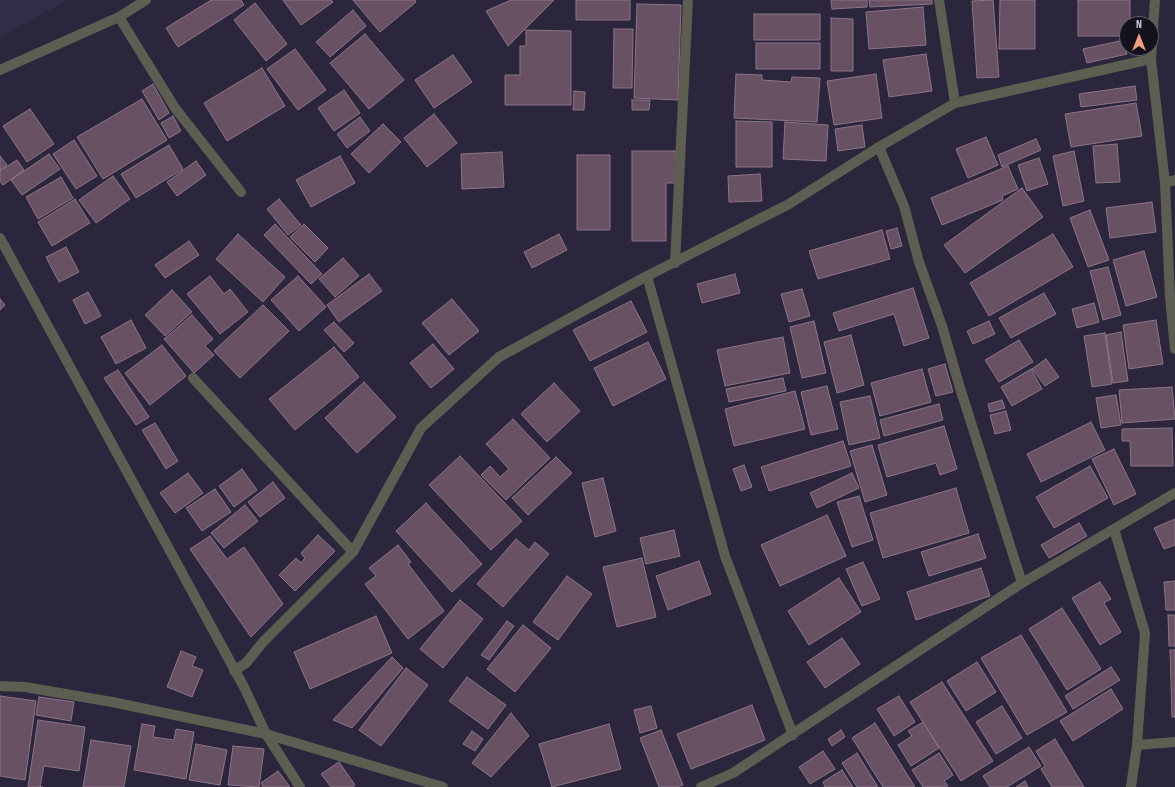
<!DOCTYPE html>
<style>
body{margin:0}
#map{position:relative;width:1175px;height:787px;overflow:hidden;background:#2b263c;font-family:"Sofia Sans Condensed",sans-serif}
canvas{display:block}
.north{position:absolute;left:1119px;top:16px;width:40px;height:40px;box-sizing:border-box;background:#13111b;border:1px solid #615f6b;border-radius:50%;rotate:0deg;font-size:11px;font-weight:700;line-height:16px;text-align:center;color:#d7d5e3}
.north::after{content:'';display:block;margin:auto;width:14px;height:18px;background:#f1a17c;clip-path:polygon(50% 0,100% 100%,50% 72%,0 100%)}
</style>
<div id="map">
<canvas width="1175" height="787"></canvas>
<div class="north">N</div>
</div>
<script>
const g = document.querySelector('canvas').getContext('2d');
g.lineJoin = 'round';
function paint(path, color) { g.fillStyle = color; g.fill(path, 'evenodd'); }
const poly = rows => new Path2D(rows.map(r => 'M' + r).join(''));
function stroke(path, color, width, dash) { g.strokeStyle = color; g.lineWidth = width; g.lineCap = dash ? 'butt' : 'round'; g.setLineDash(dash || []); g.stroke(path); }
paint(poly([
 [0,0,68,0,0,37]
]), '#332c48');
const building = poly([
 [211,0,241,0,244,5,178,47,166,28,211,0],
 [283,0,331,0,333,2,301,25,283,0],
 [353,0,415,0,416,2,380,32,353,0],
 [511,0,554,0,508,46,486,11,511,0],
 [576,0,630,0,630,20,576,20,576,0],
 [831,0,867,0,867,7,832,9,831,0],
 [869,0,932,0,932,4,870,7,869,0],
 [993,0,999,77,977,78,972,1,993,0],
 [1000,0,1035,0,1035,49,999,49,1000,0],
 [1078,0,1130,0,1130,24,1127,24,1127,36,1078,36,1078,0],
 [255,3,287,44,266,61,234,20,255,3],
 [637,4,681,5,678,100,634,98,637,4],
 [923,7,926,45,869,49,866,12,923,7],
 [353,10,366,26,330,57,316,42,353,10],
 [754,14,820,14,820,40,754,40,754,14],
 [831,18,853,19,853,71,831,71,831,18],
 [614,29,633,29,632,88,613,88,614,29],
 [526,30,571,31,571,105,505,105,505,75,520,75,520,46,526,46,526,30],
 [365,34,404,80,369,109,330,63,365,34],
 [1124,40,1127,54,1087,63,1083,49,1124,40],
 [756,43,820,43,820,69,756,69,756,43],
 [295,49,326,90,298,110,267,69,295,49],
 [926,54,932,91,889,97,883,60,926,54],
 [453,55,472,82,434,108,415,80,453,55],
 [262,68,285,106,227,141,204,103,262,68],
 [736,74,762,75,762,80,791,82,792,77,820,78,817,122,734,118,736,74],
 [876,74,882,118,834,125,827,81,876,74],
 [153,84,169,113,159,120,142,91,153,84],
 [1135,86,1137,100,1081,107,1079,94,1135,86],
 [344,90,360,113,334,131,318,108,344,90],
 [574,91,585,92,584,110,573,110,574,91],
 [142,99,167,140,103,179,77,137,142,99],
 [632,100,650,100,649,110,632,110,632,100],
 [1136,103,1142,136,1071,147,1065,114,1136,103],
 [30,109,54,144,27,162,3,126,30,109],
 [434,114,457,143,427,167,404,138,434,114],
 [173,116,181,131,169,138,161,123,173,116],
 [360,117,370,131,347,148,337,134,360,117],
 [736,121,772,122,772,167,736,167,736,121],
 [785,122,828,125,826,161,783,159,785,122],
 [383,124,401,142,369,173,351,154,383,124],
 [862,125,865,147,838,151,835,129,862,125],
 [986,137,998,165,968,178,956,149,986,137],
 [1036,139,1041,150,1002,167,998,155,1036,139],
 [74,140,97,176,76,189,53,154,74,140],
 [1117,144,1120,182,1096,183,1093,146,1117,144],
 [169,145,183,169,136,198,121,174,169,145],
 [632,151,676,151,675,183,666,183,666,241,632,241,632,151],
 [1074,151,1084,201,1063,206,1053,156,1074,151],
 [502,152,504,187,462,189,461,154,502,152],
 [49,154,60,169,22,195,11,180,49,154],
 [577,155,610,155,610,230,577,230,577,155],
 [0,156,7,165,0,170,0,156],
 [340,156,355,183,311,207,296,180,340,156],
 [1039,158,1048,184,1027,191,1018,165,1039,158],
 [17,160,24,170,3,185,0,181,0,171,17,160],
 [196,161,206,175,177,196,167,182,196,161],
 [1008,166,1018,189,1002,196,1003,200,942,225,931,198,1008,166],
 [760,174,762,201,729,202,728,176,760,174],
 [113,176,130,199,96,223,79,200,113,176],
 [61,177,73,198,38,219,26,197,61,177],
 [1022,188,1043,217,965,273,944,245,1022,188],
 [75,199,90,223,52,246,38,222,75,199],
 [279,199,301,225,288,235,267,209,279,199],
 [1152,202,1156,232,1110,238,1106,208,1152,202],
 [1090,210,1109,260,1088,267,1070,218,1090,210],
 [275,224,322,274,311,284,264,235,275,224],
 [304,224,328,248,315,262,290,237,304,224],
 [897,228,902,246,891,249,886,231,897,228],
 [882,230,890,259,818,279,809,251,882,230],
 [238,234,285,277,263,302,216,259,238,234],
 [559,234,567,250,532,268,524,252,559,234],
 [1053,234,1073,267,989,316,970,283,1053,234],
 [189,241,199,255,165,278,155,265,189,241],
 [66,247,79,272,59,282,46,257,66,247],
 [1144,251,1157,297,1126,306,1113,260,1144,251],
 [343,258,359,276,335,297,319,279,343,258],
 [1108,267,1121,315,1103,320,1090,271,1108,267],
 [369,274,382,291,339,322,327,305,369,274],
 [735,274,740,293,702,303,697,284,735,274],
 [210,276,224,294,230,289,248,312,220,334,187,294,210,276],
 [298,276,326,307,299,331,271,300,298,276],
 [913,288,929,338,904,346,894,314,839,331,833,313,913,288],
 [802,289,810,316,789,322,781,294,802,289],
 [172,290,192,312,165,336,145,315,172,290],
 [88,292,101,316,85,324,73,300,88,292],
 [1044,293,1056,314,1011,338,999,318,1044,293],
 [0,299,5,305,0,310,0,299],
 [452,299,479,331,449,355,422,323,452,299],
 [631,301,647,332,590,361,573,330,631,301],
 [1094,303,1099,322,1077,328,1072,309,1094,303],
 [263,305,289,331,240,378,214,351,263,305],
 [192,315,213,339,205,346,214,355,194,373,164,339,192,315],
 [131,320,146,348,116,364,101,337,131,320],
 [1156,320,1163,364,1129,369,1123,325,1156,320],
 [814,321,826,373,802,378,790,327,814,321],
 [989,321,995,334,973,344,967,331,989,321],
 [334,322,354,343,344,352,324,330,334,322],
 [1121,332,1128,381,1113,383,1106,335,1121,332],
 [1105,333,1112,384,1092,387,1084,336,1105,333],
 [851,335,864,385,837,393,824,342,851,335],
 [783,337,790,373,725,386,717,350,783,337],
 [1019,340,1033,362,999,382,985,360,1019,340],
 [648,342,666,379,613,406,594,368,648,342],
 [433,344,454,369,431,388,410,363,433,344],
 [162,345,186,376,150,405,125,373,162,345],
 [334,347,359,377,295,430,269,399,334,347],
 [1046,359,1059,377,1045,386,1032,369,1046,359],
 [945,364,953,392,936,396,928,369,945,364],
 [922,369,931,402,880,416,871,383,922,369],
 [1031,369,1042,389,1012,406,1001,387,1031,369],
 [118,370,149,417,136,425,104,378,118,370],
 [783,378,786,391,729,402,726,389,783,378],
 [364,382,396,417,357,453,325,418,364,382],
 [554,383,580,411,547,442,521,414,554,383],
 [827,386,838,429,811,435,801,392,827,386],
 [1172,387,1175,419,1122,423,1119,390,1172,387],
 [795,391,805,429,734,446,725,409,795,391],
 [1116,395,1121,425,1101,428,1096,398,1116,395],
 [870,396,880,438,849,445,840,402,870,396],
 [1002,400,1005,408,990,412,988,404,1002,400],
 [939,404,943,420,884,436,880,420,939,404],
 [1006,411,1011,430,995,434,990,415,1006,411],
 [513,419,550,458,506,500,481,475,490,466,500,477,509,469,486,444,513,419],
 [1091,422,1105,450,1041,482,1027,454,1091,422],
 [155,423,178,461,166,469,142,430,155,423],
 [944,426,957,469,940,475,936,463,887,477,878,445,944,426],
 [1172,428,1173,466,1131,466,1130,441,1122,441,1122,429,1172,428],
 [843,441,851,466,769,491,761,467,843,441],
 [872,445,887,495,865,502,850,451,872,445],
 [1114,449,1136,494,1114,505,1092,459,1114,449],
 [460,456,522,521,491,550,429,485,460,456],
 [556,457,572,473,528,515,512,498,556,457],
 [744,465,752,487,741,491,733,469,744,465],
 [1090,466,1108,498,1054,528,1036,497,1090,466],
 [242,469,257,490,234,507,219,486,242,469],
 [188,473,203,493,175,513,160,493,188,473],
 [852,473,859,488,817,508,810,493,852,473],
 [603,478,616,531,595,537,582,483,603,478],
 [273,482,285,498,260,517,248,502,273,482],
 [956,488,969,533,883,558,870,513,956,488],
 [215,489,231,512,202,531,186,508,215,489],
 [859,496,873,540,852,547,837,502,859,496],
 [426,503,482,564,452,592,396,531,426,503],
 [245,505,258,521,224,548,211,533,245,505],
 [827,515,846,556,780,586,761,545,827,515],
 [1175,519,1175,545,1164,549,1154,528,1175,519],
 [1079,523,1087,536,1049,558,1041,545,1079,523],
 [674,530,680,556,646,564,640,538,674,530],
 [978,534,986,558,929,576,921,552,978,534],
 [318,535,335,551,295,591,279,575,296,558,301,563,305,558,301,553,318,535],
 [210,536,227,559,244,547,283,604,251,637,190,549,210,536],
 [516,539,529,550,535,542,549,554,503,607,477,584,516,539],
 [398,545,411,562,408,564,444,611,408,639,365,584,376,576,369,568,398,545],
 [642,558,656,617,617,627,603,567,642,558],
 [699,561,711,594,668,610,656,576,699,561],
 [863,562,880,599,862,606,846,569,863,562],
 [981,568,990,596,916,620,907,592,981,568],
 [567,576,592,594,558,640,533,622,567,576],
 [839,578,861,612,809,645,788,611,839,578],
 [1175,581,1175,610,1166,610,1164,582,1175,581],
 [1100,582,1111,599,1104,603,1121,632,1100,645,1072,598,1100,582],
 [460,600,483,619,443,668,420,649,460,600],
 [1062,608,1101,669,1067,690,1029,629,1062,608],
 [1168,615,1175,615,1175,646,1169,646,1168,615],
 [376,616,392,653,310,689,294,652,376,616],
 [507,621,514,626,489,660,481,655,507,621],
 [523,625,551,648,515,692,487,669,523,625],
 [1021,635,1067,712,1027,735,981,658,1021,635],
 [842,638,860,664,825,688,807,662,842,638],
 [1170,650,1175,650,1175,717,1172,717,1170,650],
 [181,651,196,657,192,666,203,670,192,697,167,687,181,651],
 [392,657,403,668,352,728,333,720,392,657],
 [977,662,996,692,966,711,947,681,977,662],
 [1111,667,1120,680,1073,709,1065,696,1111,667],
 [406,668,428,685,381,746,359,730,406,668],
 [467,677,506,705,488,729,449,701,467,677],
 [942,682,993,761,961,781,910,702,942,682],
 [1111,689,1123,709,1073,741,1060,721,1111,689],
 [0,696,36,701,25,780,0,776,0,696],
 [899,696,915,722,894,736,877,709,899,696],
 [39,697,74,702,71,721,36,715,39,697],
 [752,705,765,740,691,769,677,734,752,705],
 [651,706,657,728,640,733,634,710,651,706],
 [1002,706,1022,738,996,754,976,722,1002,706],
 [511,713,529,736,491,777,472,763,511,713],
 [38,720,85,727,79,771,44,766,40,787,43,787,28,787,38,720],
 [923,722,939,748,911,766,898,745,912,736,908,731,923,722],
 [875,723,915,787,883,787,852,738,875,723],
 [142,724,155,726,153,737,174,740,176,729,194,732,186,779,134,770,142,724],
 [609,724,621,769,552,787,539,744,609,724],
 [661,730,683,785,676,787,659,787,640,738,661,730],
 [841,730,845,737,832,746,828,739,841,730],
 [472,731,483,739,475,751,463,744,472,731],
 [1055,739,1084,787,1052,787,1041,769,1045,766,1036,751,1055,739],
 [91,740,131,746,124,787,83,787,91,740],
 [196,744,227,750,220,785,189,780,196,744],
 [233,746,264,749,259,787,228,785,233,746],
 [1029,747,1041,766,1007,787,990,787,983,776,1029,747],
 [823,751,835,769,810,784,799,767,823,751],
 [857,753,878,787,857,787,842,763,857,753],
 [939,753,953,775,944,781,948,786,923,787,912,770,939,753],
 [339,762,355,785,352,787,331,787,321,774,339,762],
 [842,770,853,787,825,787,823,782,842,770],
 [278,771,290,787,263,787,261,783,278,771],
 [1025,781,1028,787,1016,787,1025,781]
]);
paint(building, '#675162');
stroke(building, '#8d7588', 1);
stroke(poly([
 [939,0,955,103],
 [1155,0,1151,59,1165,183,1170,297,1175,349],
 [119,17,175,108,241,192],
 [0,70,119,17,146,0],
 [879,147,904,206,919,262,942,326,960,388,1022,583],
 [1165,183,1175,180],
 [0,238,244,687,266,734,300,787],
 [675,263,688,0],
 [647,276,725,556,793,735],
 [193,378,353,552],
 [1114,529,1145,633,1137,745,1131,787],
 [234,671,246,663,263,642,353,552,421,428,499,357,647,276,789,204,879,147,955,103,1151,59],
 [0,686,25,687,112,702,266,734,443,787],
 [1137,745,1175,742],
 [701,787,733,773,1022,583,1175,493]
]), '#5e5d52', 10);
</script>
